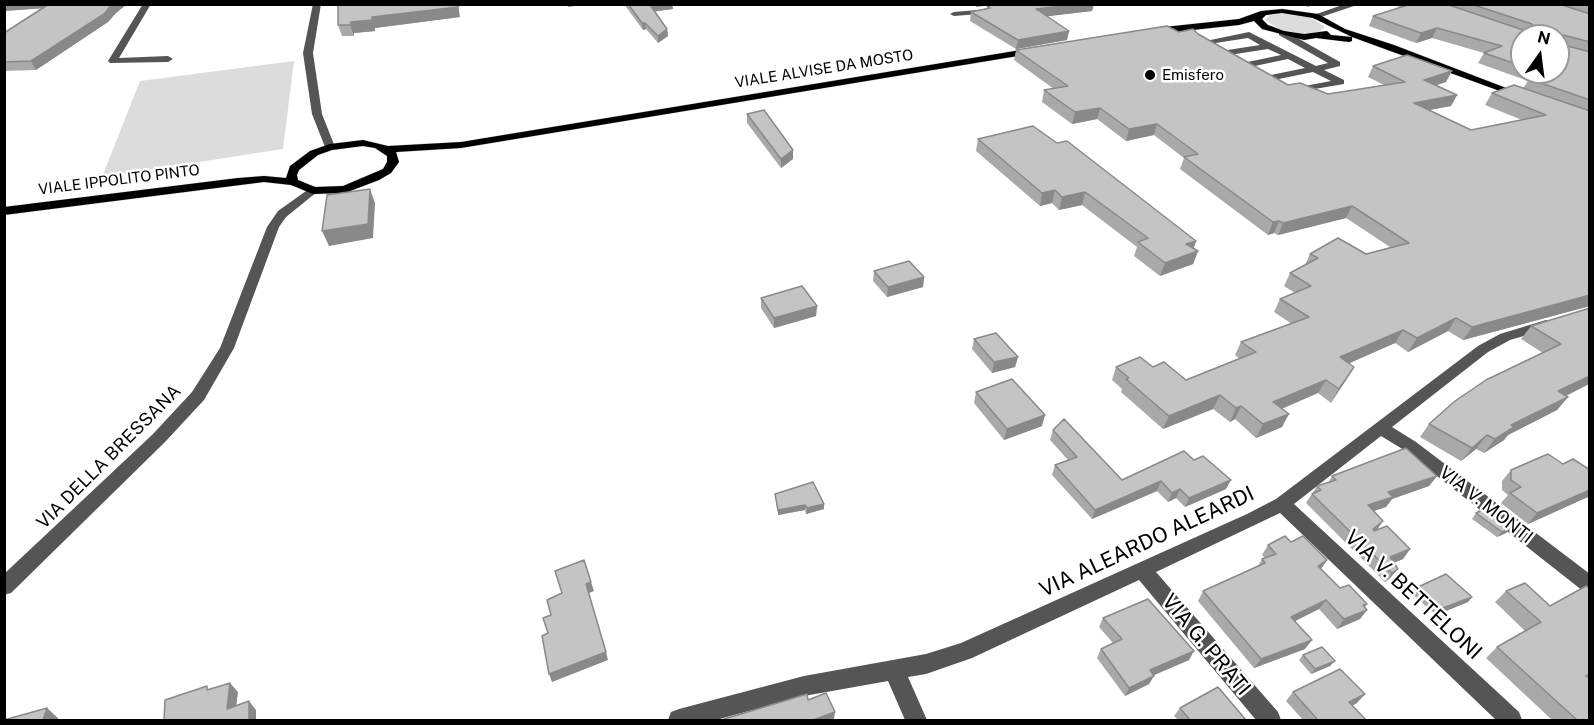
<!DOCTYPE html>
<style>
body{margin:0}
#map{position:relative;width:1594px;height:725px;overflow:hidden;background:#fff;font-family:"Public Sans",sans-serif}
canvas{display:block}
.frame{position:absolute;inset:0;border:6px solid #000;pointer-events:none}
.north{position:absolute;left:1510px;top:24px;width:60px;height:60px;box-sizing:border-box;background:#fff;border:2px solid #999;border-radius:50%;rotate:14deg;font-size:16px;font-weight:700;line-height:24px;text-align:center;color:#000}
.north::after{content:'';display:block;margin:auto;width:21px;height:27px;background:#000;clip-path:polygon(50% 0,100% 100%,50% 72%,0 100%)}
</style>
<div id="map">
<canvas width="1594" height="725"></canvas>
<div class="frame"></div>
<div class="north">N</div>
</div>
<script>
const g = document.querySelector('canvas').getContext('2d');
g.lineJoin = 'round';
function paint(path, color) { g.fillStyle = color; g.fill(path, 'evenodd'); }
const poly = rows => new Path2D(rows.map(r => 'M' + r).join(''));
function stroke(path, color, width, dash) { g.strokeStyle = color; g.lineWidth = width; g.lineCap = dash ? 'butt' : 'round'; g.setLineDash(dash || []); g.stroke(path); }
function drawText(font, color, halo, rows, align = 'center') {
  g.font = font + ' "Public Sans",sans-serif'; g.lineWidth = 5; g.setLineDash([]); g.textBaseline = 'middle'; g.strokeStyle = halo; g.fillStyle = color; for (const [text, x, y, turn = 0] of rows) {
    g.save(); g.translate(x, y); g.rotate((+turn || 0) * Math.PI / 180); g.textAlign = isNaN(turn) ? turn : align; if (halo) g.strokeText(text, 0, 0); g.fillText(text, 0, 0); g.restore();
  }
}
paint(poly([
 [1284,13,1310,17,1325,27,1318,33,1300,34,1280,30,1265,20,1270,15],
 [294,61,283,149,102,177,140,81]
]), '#dcdcdc');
const major = poly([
 [1282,9,1318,14,1345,29,1394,45,1527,96,1519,98,1352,37,1352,41,1349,42,1316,38,1304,40,1262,29,1254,21,1239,25,1155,34,1151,31,1155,28,1239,19,1261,11,1282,9],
 [1282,13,1313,18,1352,37,1331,35,1327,31,1304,34,1284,31,1268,25,1262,19,1266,15,1282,13],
 [1033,48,1036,49,1036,53,461,148,396,152,399,162,391,173,379,180,345,193,313,194,291,185,264,182,4,215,4,207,238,178,264,176,286,178,290,166,310,151,330,144,363,140,388,146,461,142,1033,48],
 [363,146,375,148,387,156,387,162,383,169,343,186,315,187,298,180,297,175,299,170,318,155,332,150,363,146]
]);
stroke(major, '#dbdbdb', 1);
paint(poly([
 [143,4,151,4,119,58,168,56,173,59,168,62,110,63,108,61,143,4],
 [313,4,321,4,313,53,322,114,335,147,330,150,325,147,312,114,303,53,313,4],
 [1345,4,1360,4,1315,19,1311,16,1345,4],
 [989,9,992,9,992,13,954,16,950,14,954,12,989,9],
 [1279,31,1285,31,1340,62,1340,66,1324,70,1344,80,1344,84,1285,94,1196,43,1249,32,1316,66,1328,63,1279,35,1279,31],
 [1248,38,1260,45,1221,51,1209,44,1248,38],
 [1268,49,1281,55,1243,63,1229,55,1268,49],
 [1288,59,1305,68,1266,76,1250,67,1288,59],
 [1313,72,1331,81,1289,89,1274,80,1313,72],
 [313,186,317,188,317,192,286,217,279,227,234,348,204,400,165,442,11,593,4,595,4,574,153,434,192,392,220,348,267,227,278,211,313,186],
 [1546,320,1551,322,1553,325,1551,328,1510,340,1488,352,1392,427,1416,442,1590,574,1590,593,1583,591,1404,450,1381,436,1294,504,1519,712,1522,720,1496,720,1280,513,1156,572,1278,712,1281,720,1256,720,1139,580,972,658,926,674,908,677,927,720,905,720,888,681,804,696,716,720,668,720,671,712,679,709,804,676,926,654,961,643,1247,514,1276,499,1478,346,1500,334,1546,320]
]), '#555');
paint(major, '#000');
paint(poly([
 [4,4,127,4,116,13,108,22,36,70,4,71,4,33,43,8,4,11],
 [624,4,672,4,673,9,655,11,667,29,668,36,658,43,646,29,643,30],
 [1001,4,1094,4,1092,11,1046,16,1069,31,1067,40,1016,49,970,21,971,12,987,9,987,6],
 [1399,4,1590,4,1590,306,1463,340,1448,331,1408,352,1395,343,1349,363,1346,380,1331,403,1318,393,1282,409,1282,427,1256,438,1235,419,1230,422,1213,409,1163,429,1121,392,1122,389,1112,380,1116,367,1153,367,1186,380,1240,359,1235,355,1241,342,1292,324,1274,312,1280,299,1295,293,1284,286,1290,273,1305,265,1310,254,1366,254,1390,247,1346,218,1278,235,1274,233,1268,235,1180,169,1184,158,1154,135,1126,141,1097,119,1072,124,1042,102,1044,90,1054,89,1014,60,1016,50,1179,32,1198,34,1288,85,1328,94,1384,85,1368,77,1373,66,1446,82,1436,85,1457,95,1451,106,1429,110,1471,130,1522,120,1485,105,1492,93,1523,88,1528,81,1478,63,1484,53,1432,38,1416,43,1369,26,1373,16,1398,9],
 [1522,36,1558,72,1522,72],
 [460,17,375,28,375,31,354,33,354,36,342,36,338,25],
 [747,114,793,159,781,168,747,123],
 [978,139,1057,143,1196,241,1194,248,1198,251,1193,264,1160,276,1134,256,1137,247,1082,205,1059,210,1052,203,1040,206,976,151],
 [874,271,924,277,923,287,887,297,873,281],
 [761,298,817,306,816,316,774,328,761,308],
 [1590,308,1590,387,1587,385,1566,396,1568,397,1557,410,1508,435,1504,440,1484,453,1476,449,1461,461,1420,437,1429,424,1543,353,1521,339,1531,326],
 [974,339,1018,357,1015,367,992,373,972,349],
 [976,392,1042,426,1004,440,974,403],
 [1053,430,1122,480,1184,451,1226,489,1185,507,1176,498,1168,502,1157,491,1092,519,1052,475,1055,465,1068,460,1050,440],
 [1563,464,1590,470,1590,496,1528,524,1501,503,1508,495,1502,490,1502,481,1511,470],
 [1332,476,1437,476,1429,486,1392,499,1386,507,1374,511,1383,521,1376,531,1410,549,1403,559,1394,563,1398,569,1390,578,1385,582,1306,503,1317,486,1328,483],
 [775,494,824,509,806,514,805,510,778,515],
 [1476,513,1506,533,1497,537,1472,519],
 [1291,542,1327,560,1321,569,1340,588,1365,607,1367,610,1360,619,1337,629,1319,609,1295,621,1305,649,1254,668,1198,601,1203,591,1258,566,1262,559,1265,558,1262,555,1268,545],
 [1525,583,1590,720,1552,720,1486,658,1497,647,1525,631,1495,602,1506,591],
 [1416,588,1472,597,1468,602,1436,615,1411,593],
 [1103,618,1189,660,1154,675,1149,684,1125,696,1097,658,1101,649,1113,643,1099,627],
 [1303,655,1330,666,1311,674,1299,660],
 [1293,692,1357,703,1352,706,1366,720,1303,720,1286,701],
 [1180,708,1246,720,1178,720,1174,716]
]), '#a9a9a9');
paint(poly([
 [4,4,61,4,62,7,4,11],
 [112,4,127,4,116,13,108,22,36,70,31,61],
 [457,4,458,4,460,17,375,28,375,31,354,33,354,36,350,25,351,22,372,17],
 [567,4,588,4,568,7],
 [656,4,672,4,673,9,651,12,650,5],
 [976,4,1000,4,976,7],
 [1076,4,1094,4,1092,11,1034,18,1036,9],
 [1308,4,1318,4,1307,7],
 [642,23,645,23,646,29,643,30],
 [1437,28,1432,38,1416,43,1421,33],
 [667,29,668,36,658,43,658,36],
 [1069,31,1067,40,1016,49,1018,40],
 [1452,71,1446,82,1419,91,1424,80],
 [1457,95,1451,106,1408,114,1414,103],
 [1100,108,1097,119,1072,124,1075,112],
 [1157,124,1154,135,1126,141,1129,129],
 [793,150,793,159,781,168,781,159],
 [370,189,375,203,373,238,329,246,322,231],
 [1055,190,1052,203,1040,206,1042,193],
 [1085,192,1082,205,1059,210,1062,197],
 [1352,206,1346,218,1278,235,1283,223],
 [1279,221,1274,233,1268,235,1273,222],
 [1196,241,1192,253,1198,251,1193,264,1160,276,1165,263,1186,244],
 [924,277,923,287,887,297,888,287],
 [1590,295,1590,306,1463,340,1472,327],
 [817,306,816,316,774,328,774,318],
 [1456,318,1448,331,1408,352,1417,338],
 [1403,330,1395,343,1332,371,1340,357],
 [1018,357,1015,367,992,373,994,362],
 [1354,367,1346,380,1331,403,1339,389],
 [1590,376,1590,382,1587,385,1548,405,1558,391],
 [1326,380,1318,393,1266,415,1273,402],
 [1220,395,1213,409,1163,429,1169,416],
 [1568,397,1557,410,1508,435,1504,440,1484,453,1495,439,1511,425],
 [1241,406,1235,419,1230,422,1236,408],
 [1289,414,1282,427,1256,438,1263,424],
 [1045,415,1042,426,1004,440,1007,429],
 [1487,435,1476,449,1461,461,1472,448],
 [1437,476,1429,486,1392,499,1386,507,1361,515,1368,505,1388,492],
 [1231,480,1226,489,1185,507,1189,498],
 [1161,481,1157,491,1092,519,1095,510],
 [1180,489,1176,498,1168,502,1172,493],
 [1590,490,1590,496,1528,524,1537,513],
 [824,504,824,509,806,514,807,508],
 [805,505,805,510,778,515,778,510],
 [1383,521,1376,531,1366,539,1373,529],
 [1511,528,1506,533,1497,537,1502,532],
 [1410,549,1403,559,1385,566,1390,557],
 [1327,560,1320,570,1318,566],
 [1398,569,1390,578,1385,582,1392,573],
 [591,582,594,591,589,593,586,584],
 [1472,597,1468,602,1436,615,1440,609],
 [1326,600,1319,609,1285,626,1291,617],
 [1367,604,1360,613,1367,610,1360,619,1337,629,1344,619,1363,605],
 [1312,640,1305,649,1254,668,1261,659],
 [1194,651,1189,660,1145,679,1150,670],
 [606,652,608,660,552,682,549,674],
 [1335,661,1330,666,1311,674,1315,669],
 [1154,676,1149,684,1125,696,1129,688],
 [230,683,238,692,235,717,227,709],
 [1365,694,1357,703,1341,711,1349,702],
 [249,701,256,710,256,720,249,720],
 [47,708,58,718,58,720,43,720],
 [835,712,834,719,830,720,813,720]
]), '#898989');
const building = poly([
 [49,4,112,4,104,14,31,61,4,62,4,33,49,4],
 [338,4,457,4,458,7,372,17,372,20,351,22,350,25,338,25,338,4],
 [628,4,656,4,650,5,667,29,658,36,645,23,642,23,628,4],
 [1001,4,1076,4,1036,9,1069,31,1018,40,971,12,990,8,987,6,1001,4],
 [1405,4,1446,4,1529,32,1533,26,1532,24,1471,4,1559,4,1590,14,1590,42,1563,35,1564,45,1590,52,1590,100,1529,79,1543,74,1538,72,1558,72,1558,36,1522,36,1522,66,1484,53,1502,46,1437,28,1421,33,1373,16,1408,5,1405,4],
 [1167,26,1179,32,1193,29,1198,34,1288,85,1300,83,1328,94,1405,82,1373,66,1407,55,1452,71,1424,80,1457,95,1414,103,1471,130,1546,115,1492,93,1514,85,1590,111,1590,295,1472,327,1456,318,1417,338,1403,330,1340,357,1354,367,1339,389,1326,380,1273,402,1289,414,1263,424,1241,406,1236,408,1220,395,1169,416,1126,379,1129,378,1116,367,1140,357,1153,367,1164,362,1186,380,1256,352,1241,342,1309,317,1280,299,1311,286,1290,273,1318,258,1310,254,1338,238,1366,254,1409,243,1352,206,1283,223,1279,221,1273,222,1184,157,1198,154,1157,124,1129,129,1100,108,1075,112,1044,90,1068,86,1016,50,1167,26],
 [764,110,793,150,781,159,747,114,764,110],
 [1033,126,1057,143,1067,141,1196,241,1186,244,1198,251,1165,263,1138,242,1148,238,1085,192,1062,197,1055,190,1042,193,978,139,1033,126],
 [370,189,368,224,322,231,327,195,370,189],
 [909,261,924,277,888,287,874,271,909,261],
 [802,286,817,306,774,318,761,298,802,286],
 [1590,308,1590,376,1558,391,1568,397,1511,425,1514,427,1495,439,1487,435,1472,448,1429,424,1455,401,1486,380,1561,344,1531,326,1590,308],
 [996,333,1018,357,994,362,974,339,996,333],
 [1012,379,1045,415,1007,429,976,392,1012,379],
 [1064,419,1122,480,1184,451,1194,460,1203,456,1231,480,1189,498,1180,489,1172,493,1161,481,1095,510,1055,465,1077,457,1053,430,1064,419],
 [1406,448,1437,476,1388,492,1393,497,1368,505,1383,521,1373,529,1374,531,1387,526,1410,549,1390,557,1398,569,1392,573,1312,494,1321,490,1317,486,1336,480,1332,476,1406,448],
 [1548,454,1563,464,1573,459,1590,470,1590,490,1537,513,1510,493,1521,487,1511,480,1511,470,1548,454],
 [813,482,824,504,807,508,805,505,778,510,775,494,813,482],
 [1486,508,1511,528,1502,532,1476,513,1486,508],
 [1285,536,1291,542,1303,536,1327,560,1318,566,1340,588,1349,585,1367,604,1363,605,1367,610,1344,619,1326,600,1291,617,1312,640,1261,659,1203,591,1265,563,1262,559,1276,554,1268,545,1285,536],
 [584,560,591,582,586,584,606,652,549,674,542,636,548,633,543,618,551,615,547,600,562,593,555,571,584,560],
 [1446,574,1472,597,1440,609,1416,588,1446,574],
 [1525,583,1550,606,1586,586,1590,588,1590,674,1586,676,1590,679,1590,720,1577,720,1497,647,1541,622,1506,591,1525,583],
 [1148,599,1194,651,1150,670,1154,676,1129,688,1101,649,1122,639,1103,618,1148,599],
 [1322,647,1335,661,1315,669,1303,655,1322,647],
 [1340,669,1365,694,1349,702,1366,720,1318,720,1293,692,1340,669],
 [230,683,227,709,249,701,249,720,164,720,165,700,207,686,207,690,230,683],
 [1218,687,1246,720,1190,720,1180,708,1218,687],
 [826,693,835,712,813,720,721,720,807,694,808,700,826,693],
 [47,708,43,720,4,720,47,708]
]);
paint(building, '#c4c4c4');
stroke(building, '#898989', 1.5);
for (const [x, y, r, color] of [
 [1150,75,6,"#000"]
]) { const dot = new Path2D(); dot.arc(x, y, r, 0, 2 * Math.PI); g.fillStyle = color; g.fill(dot); stroke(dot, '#fff', 2); }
drawText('15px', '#000', '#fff', [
 ["VIALE ALVISE DA MOSTO",824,69,-9],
 ["VIALE IPPOLITO PINTO",119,180,-7]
]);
drawText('15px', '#000', '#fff', [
 ["Emisfero",1162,75]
], 'left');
drawText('18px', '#000', '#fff', [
 ["VIA DELLA BRESSANA",109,457,-45],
 ["VIA V. MONTI",1486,505,38]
]);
drawText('21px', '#000', '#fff', [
 ["VIA ALEARDO ALEARDI",1147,542,-25],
 ["VIA V. BETTELONI",1413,595,43],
 ["VIA G. PRATI",1206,645,50]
]);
</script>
